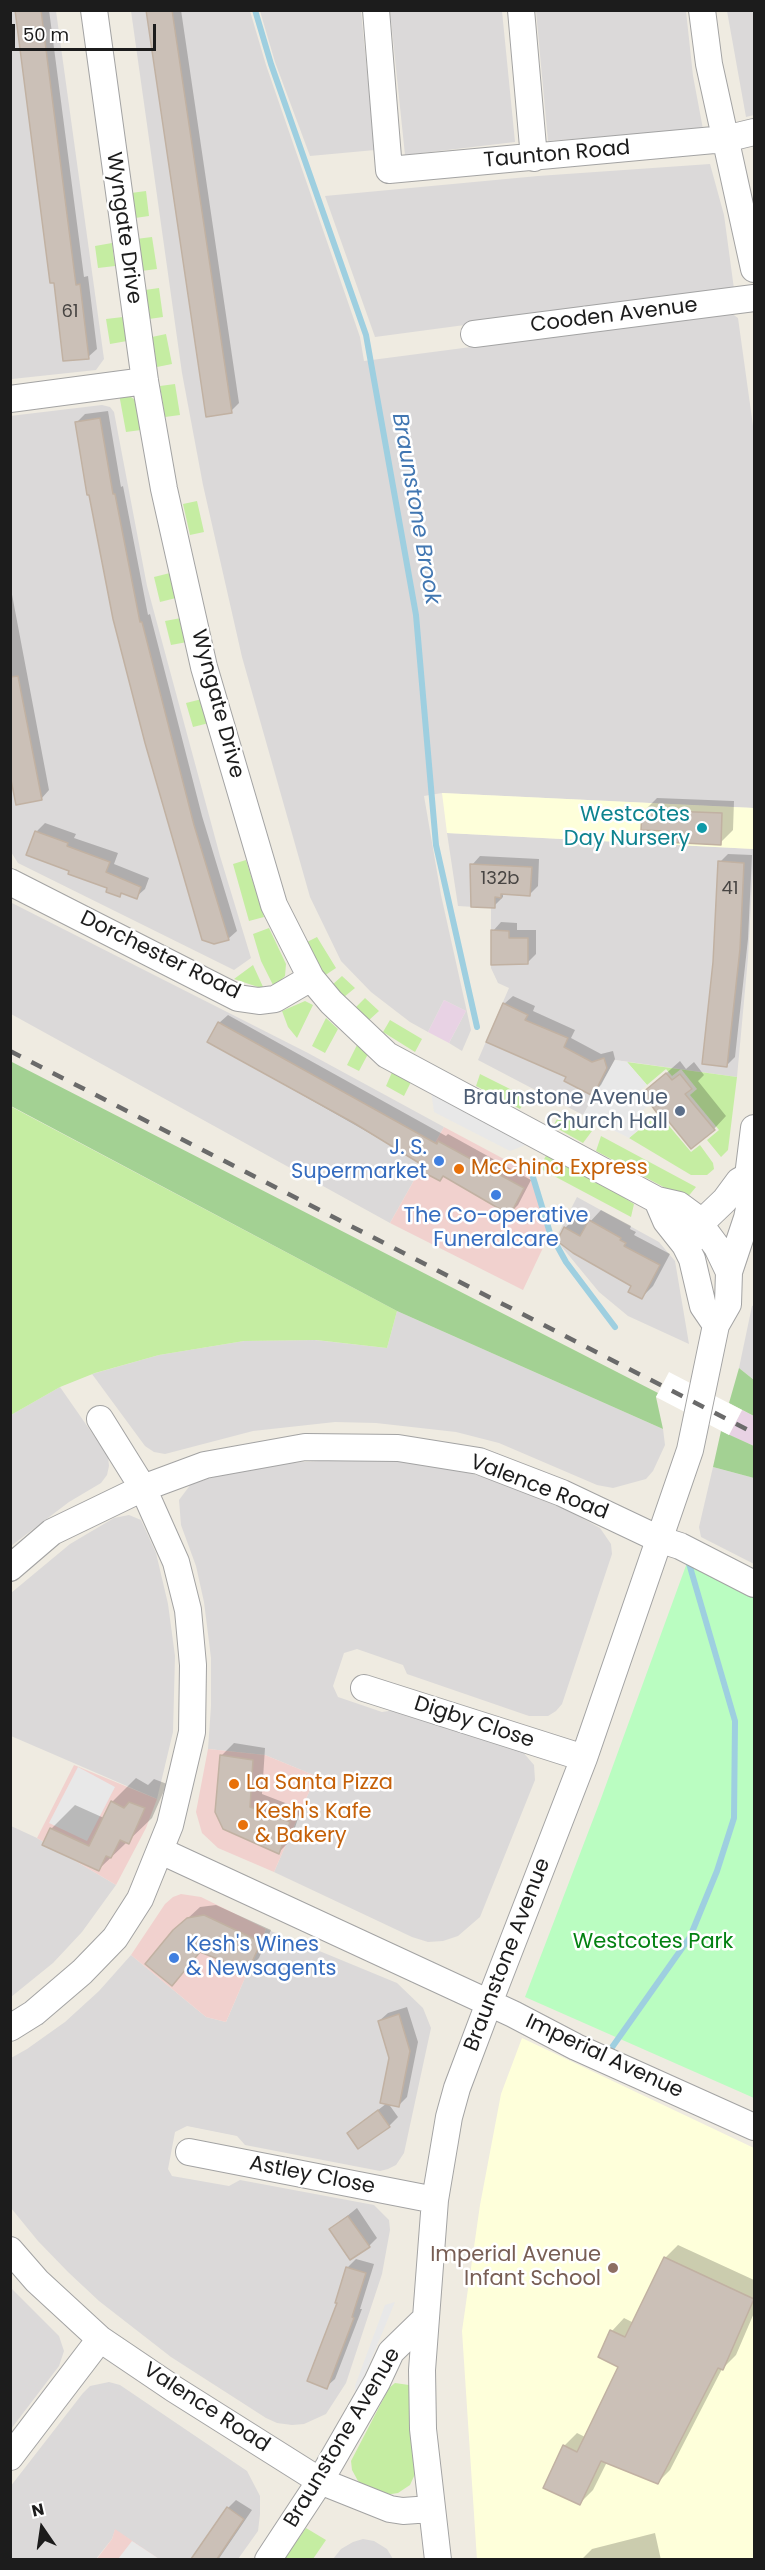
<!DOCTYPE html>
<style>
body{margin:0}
#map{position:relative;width:765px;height:2570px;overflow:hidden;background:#efebe1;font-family:Poppins,sans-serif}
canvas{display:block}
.frame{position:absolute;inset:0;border:12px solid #1c1c1c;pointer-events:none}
.north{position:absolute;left:12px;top:2498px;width:60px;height:60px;-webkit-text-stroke:4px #fff;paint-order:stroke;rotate:347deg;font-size:16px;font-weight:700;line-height:24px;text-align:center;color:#1c1c1c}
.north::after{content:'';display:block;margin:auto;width:21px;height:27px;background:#1c1c1c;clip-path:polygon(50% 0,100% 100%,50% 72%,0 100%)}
.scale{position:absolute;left:12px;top:24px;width:144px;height:27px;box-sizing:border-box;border:3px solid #1c1c1c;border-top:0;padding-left:8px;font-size:18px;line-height:21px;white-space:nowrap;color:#1c1c1c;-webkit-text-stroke:4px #fff;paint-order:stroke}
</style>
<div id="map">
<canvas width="765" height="2570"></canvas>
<div class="frame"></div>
<div class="north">N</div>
<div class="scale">50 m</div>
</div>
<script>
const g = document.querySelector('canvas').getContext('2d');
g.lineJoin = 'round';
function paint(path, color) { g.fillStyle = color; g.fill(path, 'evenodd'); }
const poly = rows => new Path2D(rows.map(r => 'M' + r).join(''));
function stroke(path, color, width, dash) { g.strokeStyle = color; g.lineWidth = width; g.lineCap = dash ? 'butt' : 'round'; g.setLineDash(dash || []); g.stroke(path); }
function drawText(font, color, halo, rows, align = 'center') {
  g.font = font + ' Poppins,sans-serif'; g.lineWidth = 5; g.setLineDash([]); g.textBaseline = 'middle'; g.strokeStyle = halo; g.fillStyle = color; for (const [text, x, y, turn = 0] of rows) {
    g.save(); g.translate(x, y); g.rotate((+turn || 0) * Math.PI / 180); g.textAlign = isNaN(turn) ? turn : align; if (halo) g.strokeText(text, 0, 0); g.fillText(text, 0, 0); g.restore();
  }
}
paint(poly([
 [10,11,56,11,104,359,96,370,12,379,10,362],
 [131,11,250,11,266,65,360,337,364,361,731,313,738,318,754,433,754,808,442,793,424,796,441,895,471,1030,462,1051,449,1043,466,1011,444,1000,428,1032,410,1022,371,992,341,961,310,897,242,657,203,485,182,373],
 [260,11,361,11,375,150,310,156,275,62],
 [390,11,502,11,515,142,405,155],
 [536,11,686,11,693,76,703,129,548,141],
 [727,11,754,11,754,115,746,117],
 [710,164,724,215,734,289,375,337,325,196,538,176],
 [102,405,110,407,114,412,147,586,220,856,251,958,234,970,18,863,11,852,10,416],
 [447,833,754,849,748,958,737,1077,615,1060,583,1115,478,1060,509,988,498,983,491,968,491,908,458,906],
 [10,902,308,1053,444,1127,390,1223,11,1014],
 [577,1197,659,1242,675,1261,689,1344,628,1316,599,1292,557,1241,556,1238],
 [754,1305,754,1380,739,1368,752,1306],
 [397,1311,663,1429,665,1445,653,1471,646,1479,613,1488,597,1485,499,1443,456,1432,376,1423,335,1422,253,1431,165,1454,154,1452,145,1446,92,1374,159,1355,244,1341,315,1340,387,1348],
 [60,1387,108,1456,109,1466,107,1475,101,1483,69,1502,11,1546,11,1415],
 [363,1458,412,1462,456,1469,499,1482,571,1512,600,1528,611,1544,612,1554,562,1704,556,1711,548,1716,529,1716,407,1674,403,1665,357,1649,344,1653,333,1686,338,1697,382,1712,396,1710,522,1751,534,1765,535,1780,480,1917,458,1936,443,1941,428,1942,412,1937,274,1872,316,1776,265,1755,208,1749,211,1706,211,1658,204,1602,196,1566,181,1525,179,1500,191,1484,228,1473,274,1464],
 [713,1467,754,1478,754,1564,701,1537,699,1527],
 [129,1515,141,1520,156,1553,168,1604,175,1656,173,1732,157,1799,11,1736,11,1593,70,1544,114,1518],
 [11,1826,37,1838,116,1885,82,1932,53,1963,11,1997],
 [266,1929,397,1983,423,2008,431,2028,404,2153,396,2165,388,2169,380,2171,245,2145,237,2136,187,2126,175,2132,168,2169,172,2176,229,2186,240,2180,374,2205,389,2220,390,2230,382,2274,346,2383,326,2414,304,2424,292,2425,277,2423,266,2418,171,2357,99,2301,68,2272,38,2241,11,2208,11,2058,27,2049,65,2022,99,1991,131,1955,206,2017,226,2022],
 [11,2288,59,2336,64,2351,59,2366,11,2429],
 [109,2382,120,2385,247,2471,260,2496,260,2514,258,2531,238,2559,159,2559,115,2530,112,2539,96,2559,11,2559,10,2487,83,2393,90,2386],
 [363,2539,374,2541,387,2549,393,2559,333,2559,341,2549,353,2542]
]), '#dbd9d9');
paint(poly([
 [444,1127,532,1174,550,1233,523,1290,390,1223],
 [208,1749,265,1755,316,1776,274,1872,218,1848,202,1833,196,1812],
 [74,1765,157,1799,146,1828,116,1885,37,1838],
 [181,1894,201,1897,266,1929,226,2022,206,2017,131,1955,165,1904,173,1897],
 [115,2529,159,2559,96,2560,112,2539]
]), '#f1d1ce');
paint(poly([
 [444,1000,466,1011,449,1043,428,1032],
 [742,1410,754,1416,754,1446,729,1435]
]), '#e8d2e4');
paint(poly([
 [442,793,754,808,754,849,447,833],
 [522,2038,754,2148,754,2559,477,2560,462,2331,480,2205,501,2094]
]), '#feffda');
paint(poly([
 [146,191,149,216,135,218,131,193],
 [152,237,157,269,141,271,136,239],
 [112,243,115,266,98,268,95,246],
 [159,288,163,317,149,319,145,290],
 [123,317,127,341,110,344,106,319],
 [166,334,172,364,157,367,152,337],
 [175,384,180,415,165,417,160,386],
 [119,394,127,394,135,400,141,430,126,432],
 [197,501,204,532,190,535,183,504],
 [170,573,176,598,160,602,154,577],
 [181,618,187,642,171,645,165,621],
 [202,699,209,723,193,727,186,703],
 [246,860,264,917,249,921,233,864],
 [269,928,286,964,285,976,274,987,261,961,253,934],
 [317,937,336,968,324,976,305,943],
 [253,965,264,989,234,979],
 [342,976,355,988,344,997,332,985],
 [365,998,379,1011,368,1021,355,1008],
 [305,1001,313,1005,297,1038,288,1027,282,1011],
 [326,1018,338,1029,325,1053,312,1046],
 [390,1020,422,1039,415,1052,383,1032],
 [357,1045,368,1054,359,1071,347,1065],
 [627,1062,737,1077,728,1150,721,1157,707,1140,719,1130,690,1095,697,1089,681,1069,672,1076,666,1069,647,1085],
 [393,1070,412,1080,404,1096,386,1086],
 [480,1074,528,1098,520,1109,476,1086],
 [10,1106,397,1311,387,1348,316,1340,244,1341,159,1355,95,1373,60,1387,11,1415],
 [560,1114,592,1131,583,1143,553,1126],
 [659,1114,691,1152,700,1145,713,1163,714,1169,707,1175,691,1175,629,1138],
 [601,1136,696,1187,686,1199,596,1151],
 [547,1154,601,1183,634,1204,631,1217,539,1168],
 [395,2383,409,2385,411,2389,415,2474,410,2485,398,2493,385,2495,369,2491,358,2481,352,2470,351,2461,389,2388],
 [306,2528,326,2540,313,2559,284,2559]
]), '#c5eda2');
paint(poly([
 [10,1061,658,1393,656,1397,663,1429,397,1311,11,1106],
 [739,1368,754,1380,754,1416,729,1403],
 [721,1431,754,1446,754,1478,713,1467]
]), '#a3d193');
paint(poly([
 [688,1560,754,1596,754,2098,525,1997,599,1804]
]), '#bafdc1');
paint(poly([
 [615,1060,627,1062,647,1085,638,1092,648,1106,641,1112,648,1121,629,1138,583,1115],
 [431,1091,528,1144,510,1151,434,1112],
 [78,1767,115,1787,87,1841,49,1823],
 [395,2302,356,2396,355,2386,385,2305],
 [132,2541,159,2559,118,2559]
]), '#e8e8e8');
paint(poly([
 [669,1372,742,1410,729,1435,656,1397]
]), '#fff');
paint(poly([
 [17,10,49,10,84,277,88,276,97,349,88,357],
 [147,10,181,10,239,403,231,411],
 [108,411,121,487,123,486,148,615,150,614,202,816,237,931,228,939,215,943,76,423,85,414],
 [10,584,49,790,41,799,10,766],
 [657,798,734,801,733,830,720,843,644,811],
 [45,823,76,834,74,838,118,853,114,864,149,878,145,889,136,897,123,892,119,896,109,887,71,870,36,832],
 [728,854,752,855,748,939,735,1057,727,1065,715,963,720,862],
 [480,856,539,859,538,886,530,894,503,893,503,897,494,906,472,865],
 [501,922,517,923,517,930,536,930,536,954,527,963,493,931],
 [513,996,535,1006,533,1011,575,1030,571,1038,601,1054,613,1051,615,1059,601,1085,592,1094,568,1077,504,1004],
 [228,1015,446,1136,448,1134,531,1180,518,1205,510,1213,209,1042,219,1023],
 [680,1061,686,1069,694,1062,704,1075,698,1081,726,1116,714,1129,660,1109,644,1093],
 [601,1210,631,1226,630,1229,636,1232,634,1235,670,1254,653,1286,642,1297,633,1286,565,1228,576,1217,588,1224],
 [234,1743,265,1748,262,1794,301,1809,291,1840,278,1853,224,1827,221,1756],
 [136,1778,148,1785,154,1779,167,1784,152,1818,99,1869,51,1829,75,1805,104,1818,112,1802],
 [216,1905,271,1930,259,1958,248,1969,187,1919,200,1907],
 [407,2007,418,2042,407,2097,398,2106,388,2103,398,2117,389,2126,349,2133,387,2103,390,2058,379,2021,388,2013],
 [357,2208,377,2238,369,2246,331,2229],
 [678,2245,754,2280,754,2313,736,2355,722,2369,670,2470,657,2483,607,2462,593,2490,580,2503,564,2446,577,2433,585,2437,620,2366,600,2357,612,2331,624,2318,634,2323,665,2258],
 [356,2259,374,2264,360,2309,362,2309,335,2379,326,2387,339,2302,337,2302,348,2267],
 [236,2500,252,2510,218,2560,193,2560,228,2508],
 [655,2533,661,2560,581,2560,592,2549]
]), '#0003');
stroke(poly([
 [255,10,271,64,366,335,416,615,436,845,477,1027],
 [532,1174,550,1233,566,1262,615,1327],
 [608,2053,690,1937,717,1871,734,1818,735,1721,688,1560]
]), '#9ecfe0', 6);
const building = poly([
 [15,10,41,10,76,285,80,284,89,359,63,361,54,283,50,283,15,10],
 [146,10,172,10,232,413,206,417,146,10],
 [100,418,113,494,115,494,140,622,142,622,194,825,229,940,214,944,202,940,145,743,113,619,89,495,87,495,75,422,100,418],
 [18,676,42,800,16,805,10,775,10,677,18,676],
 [642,810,722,813,721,845,664,842,664,831,641,830,642,810],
 [35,831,68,843,67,846,110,862,106,872,141,887,137,899,121,893,120,897,106,892,107,888,68,874,69,871,26,855,35,831],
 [718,861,744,863,740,949,727,1067,702,1064,713,962,718,861],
 [470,864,532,867,530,896,501,894,501,898,495,897,495,908,471,907,470,864],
 [491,930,509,931,509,938,528,938,528,964,491,965,491,930],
 [503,1003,528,1015,525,1020,568,1038,564,1047,592,1062,604,1058,607,1068,593,1096,564,1081,566,1077,486,1042,503,1003],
 [218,1022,437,1144,438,1141,524,1188,510,1215,443,1176,440,1181,421,1171,424,1166,354,1123,207,1042,218,1022],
 [666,1073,672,1080,680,1074,692,1089,685,1094,715,1130,691,1149,660,1111,657,1113,642,1093,666,1073],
 [589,1220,621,1238,620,1240,626,1243,624,1246,660,1265,642,1299,628,1292,631,1286,573,1253,557,1241,564,1227,580,1236,589,1220],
 [220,1755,253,1760,250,1807,290,1822,279,1854,223,1829,215,1812,220,1755],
 [111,1801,124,1808,129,1802,145,1808,129,1844,120,1840,111,1858,106,1856,99,1871,42,1845,50,1828,89,1846,111,1801],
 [204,1915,261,1942,248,1971,200,1952,172,1986,145,1964,173,1930,187,1918,204,1915],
 [399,2014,410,2051,399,2107,380,2103,389,2058,378,2021,399,2014],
 [378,2110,390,2127,358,2149,347,2133,378,2110],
 [348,2216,370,2247,350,2260,329,2229,348,2216],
 [664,2257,754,2299,723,2370,718,2368,658,2484,601,2461,580,2505,543,2488,563,2445,577,2452,618,2367,598,2357,610,2330,625,2337,664,2257],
 [346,2267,366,2273,352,2317,354,2318,327,2389,307,2381,337,2303,335,2303,346,2267],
 [227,2507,244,2519,217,2559,191,2559,227,2507]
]);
paint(building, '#cbc0b7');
stroke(building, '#c1b1a2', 1.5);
const minor = poly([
 [94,10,145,381,164,489,204,667,274,905,311,978,331,1002,387,1055,657,1200,679,1205,694,1216,717,1247,729,1272,728,1304,716,1325,690,1450,584,1758,489,2003,457,2088,449,2117,435,2200,422,2370,423,2429,438,2560],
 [376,10,389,170,725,139,754,132],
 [521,10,534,158],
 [702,10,709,64,754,269],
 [474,334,754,298],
 [10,399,145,381],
 [10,882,238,998,259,1001,275,999,311,978],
 [748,1176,754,1128],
 [657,1200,666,1221,685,1245,692,1259,703,1306,716,1325],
 [695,1238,700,1224,725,1200,739,1181,748,1176],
 [729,1272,747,1218,754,1184],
 [10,1568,52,1532,143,1488,205,1465,305,1447,398,1448,479,1461,562,1493,661,1540,680,1546,754,1584],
 [364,1688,584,1758],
 [161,1851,513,2014,576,2047,754,2127],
 [10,2028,34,2013,82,1972,115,1938,140,1899,170,1825,192,1732,193,1665,188,1610,176,1562,143,1488,100,1419],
 [189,2152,435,2200],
 [10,2250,37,2281,100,2339,174,2389,320,2481,390,2509,403,2511,431,2509],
 [10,2457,100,2339],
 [268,2560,320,2481,377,2382,391,2352,426,2318]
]);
stroke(minor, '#a3a3a3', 28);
stroke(minor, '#fff', 26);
stroke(poly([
 [10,1051,754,1433]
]), '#6a6a6a', 4.5, [12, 12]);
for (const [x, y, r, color] of [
 [702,828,6,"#0f9aa8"],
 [680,1111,6,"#5c6f8a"],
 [439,1161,6,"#3f7fe0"],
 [459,1169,6,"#e8710a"],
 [496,1195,6,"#3f7fe0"],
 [234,1784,6,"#e8710a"],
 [243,1825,6,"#e8710a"],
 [174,1958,6,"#3f7fe0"],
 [613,2268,6,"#8d6e63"]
]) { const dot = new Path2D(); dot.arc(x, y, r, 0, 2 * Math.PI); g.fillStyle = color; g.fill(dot); stroke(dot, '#fff', 2); }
drawText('18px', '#484543', null, [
 ["61",70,312],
 ["132b",500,879],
 ["41",730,889]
]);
drawText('21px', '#1c1c1c', '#fff', [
 ["Taunton Road",557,155,-5],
 ["Wyngate Drive",123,228,82],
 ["Cooden Avenue",614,316,-7],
 ["Wyngate Drive",217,704,75],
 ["Dorchester Road",160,956,26],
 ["Valence Road",539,1488,21],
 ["Digby Close",474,1723,18],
 ["Braunstone Avenue",508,1955,-69],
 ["Imperial Avenue",604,2057,25],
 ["Astley Close",312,2176,11],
 ["Valence Road",206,2408,33],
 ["Braunstone Avenue",343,2438,-59]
]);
drawText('21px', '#0d838f', '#fff', [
 ["Westcotes",690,816],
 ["Day Nursery",690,840]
], 'right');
drawText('21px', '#4e5e75', '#fff', [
 ["Braunstone Avenue",668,1099],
 ["Church Hall",668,1123]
], 'right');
drawText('21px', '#366cbe', '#fff', [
 ["J. S.",427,1149],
 ["Supermarket",427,1173],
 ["The Co-operative",496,1217,"center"],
 ["Funeralcare",496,1241,"center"],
 ["Kesh's Wines",186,1946,"left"],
 ["& Newsagents",186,1970,"left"]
], 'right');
drawText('21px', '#c56008', '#fff', [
 ["McChina Express",471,1169],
 ["La Santa Pizza",246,1784],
 ["Kesh's Kafe",255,1813],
 ["& Bakery",255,1837]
], 'left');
drawText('21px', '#038112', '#fff', [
 ["Westcotes Park",653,1943]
]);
drawText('21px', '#785e54', '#fff', [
 ["Imperial Avenue",601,2256],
 ["Infant School",601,2280]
], 'right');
drawText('italic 22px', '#4277b2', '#fff', [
 ["Braunstone Brook",415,509,80]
]);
</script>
